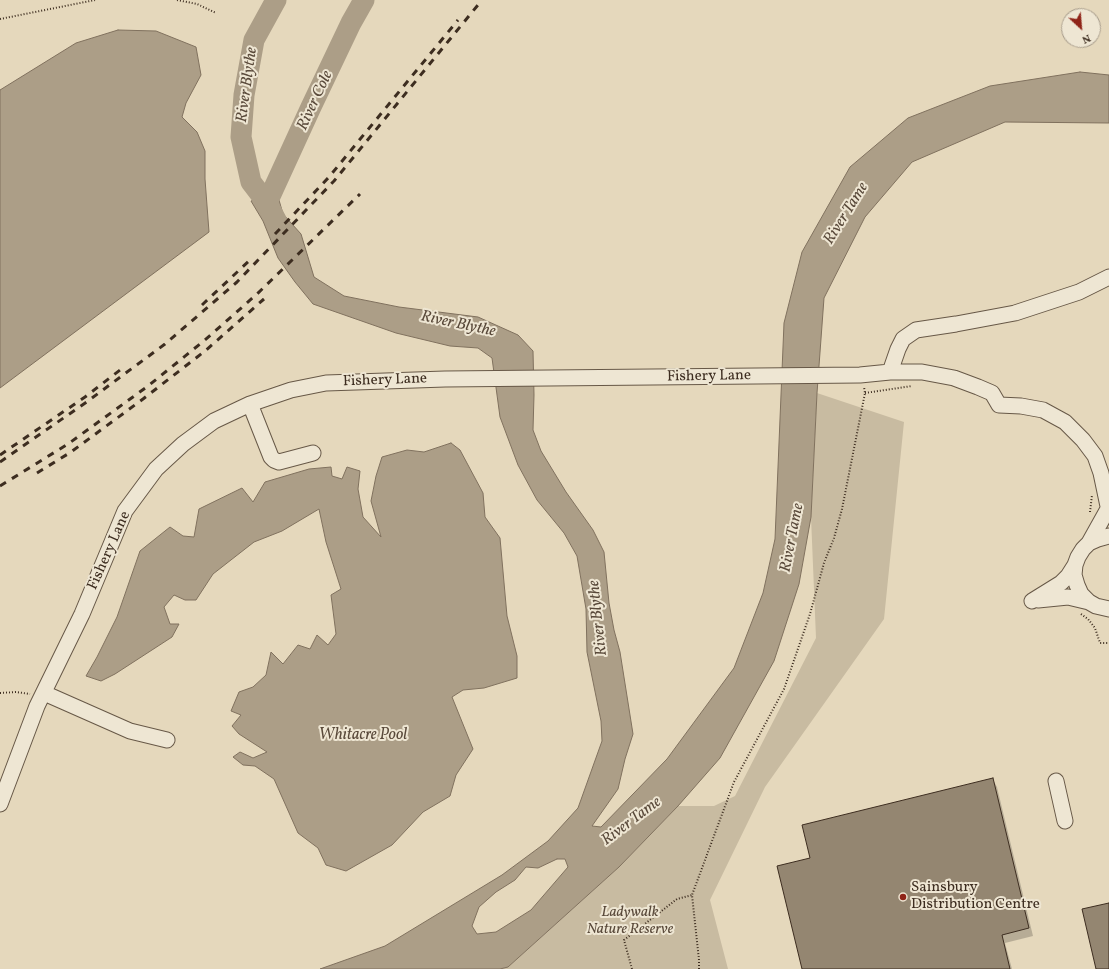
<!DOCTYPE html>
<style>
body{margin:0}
#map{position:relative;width:1109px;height:969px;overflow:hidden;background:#e5d8bc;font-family:Vollkorn,serif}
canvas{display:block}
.north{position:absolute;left:1061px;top:8px;width:40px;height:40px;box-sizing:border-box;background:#eee6d3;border:1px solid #a79c8b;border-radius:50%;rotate:154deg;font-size:11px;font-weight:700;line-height:16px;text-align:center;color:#3d2d20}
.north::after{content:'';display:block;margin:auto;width:14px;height:18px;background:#8f2418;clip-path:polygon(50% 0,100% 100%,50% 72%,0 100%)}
</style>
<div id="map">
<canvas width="1109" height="969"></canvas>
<div class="north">N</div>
</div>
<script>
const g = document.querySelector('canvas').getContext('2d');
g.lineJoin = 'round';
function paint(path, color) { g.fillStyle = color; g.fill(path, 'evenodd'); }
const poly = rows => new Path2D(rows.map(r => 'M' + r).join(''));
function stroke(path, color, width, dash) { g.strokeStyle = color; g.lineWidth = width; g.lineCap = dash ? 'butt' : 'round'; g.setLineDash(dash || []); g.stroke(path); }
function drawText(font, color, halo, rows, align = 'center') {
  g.font = font + ' Vollkorn,serif'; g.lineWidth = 4; g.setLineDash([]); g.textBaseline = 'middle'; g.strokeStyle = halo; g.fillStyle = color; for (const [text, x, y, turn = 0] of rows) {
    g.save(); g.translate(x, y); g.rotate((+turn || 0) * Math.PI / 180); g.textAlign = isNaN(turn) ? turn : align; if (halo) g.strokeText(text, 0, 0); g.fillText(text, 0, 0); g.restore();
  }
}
paint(poly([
 [817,393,904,422,884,619,765,787,710,900,728,969,500,969,508,967,619,867,678,806,714,806,735,796,816,638,811,517]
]), '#c8bba1');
const water = poly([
 [118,30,156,31,196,47,201,75,186,103,182,117,197,132,205,151,205,179,209,232,0,388,0,90,76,43,118,30],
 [1080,72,1109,75,1109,123,1005,122,912,162,865,217,824,298,817,393,811,517,799,584,774,661,720,758,678,806,619,867,508,967,500,969,320,969,385,946,502,875,548,841,578,808,602,741,601,721,587,652,586,609,577,556,564,533,537,500,518,465,500,417,492,358,478,348,450,346,396,333,313,304,295,282,278,258,263,221,251,201,277,193,283,214,301,234,314,277,344,296,399,307,478,317,518,335,533,351,534,395,533,430,541,451,566,492,593,530,604,552,609,603,614,630,620,652,633,734,625,759,618,789,592,826,601,827,667,759,734,668,763,593,775,539,784,323,802,252,850,167,908,118,990,86,1080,72],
 [557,859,565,859,568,867,531,910,496,932,477,934,472,926,479,907,496,892,515,880,526,867,538,868,557,859],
 [451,443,460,450,483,493,485,517,500,538,507,616,517,656,517,678,484,688,463,690,452,697,473,749,456,775,450,796,423,812,392,845,346,871,326,865,318,848,298,833,274,779,255,766,243,765,233,757,240,752,253,758,267,752,239,734,232,726,241,715,231,711,239,692,253,687,266,675,271,652,283,664,298,645,310,649,317,635,328,645,336,634,331,595,341,589,326,542,319,509,282,531,254,542,213,574,196,600,185,600,174,595,164,607,170,624,179,624,172,637,115,674,101,681,86,676,97,657,117,617,140,551,170,527,183,536,194,537,199,509,242,488,253,502,265,482,309,469,331,467,332,476,342,479,347,467,360,471,358,489,363,517,381,537,371,501,376,476,382,457,407,450,424,452,451,443]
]);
paint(water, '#ac9e87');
stroke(water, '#80715e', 1);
paint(poly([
 [993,780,997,787,1033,936,1005,943,1012,969,803,969,811,858]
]), '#0003');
stroke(poly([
 [276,0,254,40,244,95,241,137,251,182,267,203,277,222],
 [267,203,311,107,351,23,364,0]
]), '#ac9e87', 21);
const building = poly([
 [993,778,1029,928,1002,935,1010,969,802,969,777,866,810,858,802,825,993,778],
 [1109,903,1109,969,1096,969,1082,909,1109,903]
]);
paint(building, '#948671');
stroke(building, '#3d2d20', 1);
const minor = poly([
 [890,372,898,349,903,339,916,330,956,324,1015,313,1079,292,1109,277],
 [250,404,271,457,274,460,279,462,313,453],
 [1109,536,1098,539,1089,543,1083,549,1078,557,1075,565,1074,575,1077,585,1081,594,1089,602,1096,606,1109,609],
 [1089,543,1108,509],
 [1038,600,1068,597,1089,602],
 [1032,601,1061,583,1068,576,1075,565],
 [44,693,130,731,167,740],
 [1056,781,1065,821],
 [0,804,37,706,82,614,125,511,156,469,183,444,214,421,250,404,291,390,326,383,445,379,860,375,890,372,922,372,954,378,978,387,992,393,999,405,1021,406,1043,410,1065,422,1083,440,1095,456,1101,473,1109,511]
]);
stroke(minor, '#675847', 17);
stroke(poly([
 [177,0,197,4,216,13],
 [0,19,95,0],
 [865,393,912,386],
 [1090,512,1092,495],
 [1081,614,1088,619,1095,628,1100,643,1109,643],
 [0,693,16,692,30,694],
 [632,969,624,940,677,899,692,895],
 [699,969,699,960,692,895,734,782,784,689,810,614,824,563,834,538,842,509,865,393,864,387]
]), '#3d2d20', 2, [1, 2]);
stroke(minor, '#eee6d3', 15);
stroke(poly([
 [275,234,329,177,458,20],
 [202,305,250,260],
 [0,455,85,397,120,370],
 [0,462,88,401,165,344,237,282,334,181,482,0],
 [37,473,71,452,143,399,205,351,264,299],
 [0,486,68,444,148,386,205,340,257,294,360,194]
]), '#3d2d20', 3, [7, 7]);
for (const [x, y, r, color] of [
 [903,897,4,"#8f2418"]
]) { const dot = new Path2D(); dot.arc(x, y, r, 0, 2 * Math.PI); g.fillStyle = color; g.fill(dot); stroke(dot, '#eee6d3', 1.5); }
drawText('15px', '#3d2d20', '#eee6d3', [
 ["Fishery Lane",709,377,-1],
 ["Fishery Lane",385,381,-2],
 ["Fishery Lane",110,551,-66]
]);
drawText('15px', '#3d2d20', '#eee6d3', [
 ["Sainsbury",911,888],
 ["Distribution Centre",911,905]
], 'left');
drawText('italic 15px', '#59493a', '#eee6d3', [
 ["Ladywalk",630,913],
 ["Nature Reserve",630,930]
]);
drawText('italic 16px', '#59493a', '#eee6d3', [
 ["River Blythe",248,85,-82],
 ["River Cole",316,101,-65],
 ["River Tame",847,214,-58],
 ["River Blythe",458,325,12],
 ["River Tame",793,538,-79],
 ["River Blythe",599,618,-96],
 ["Whitacre Pool",363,736],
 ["River Tame",632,822,-37]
]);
</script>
